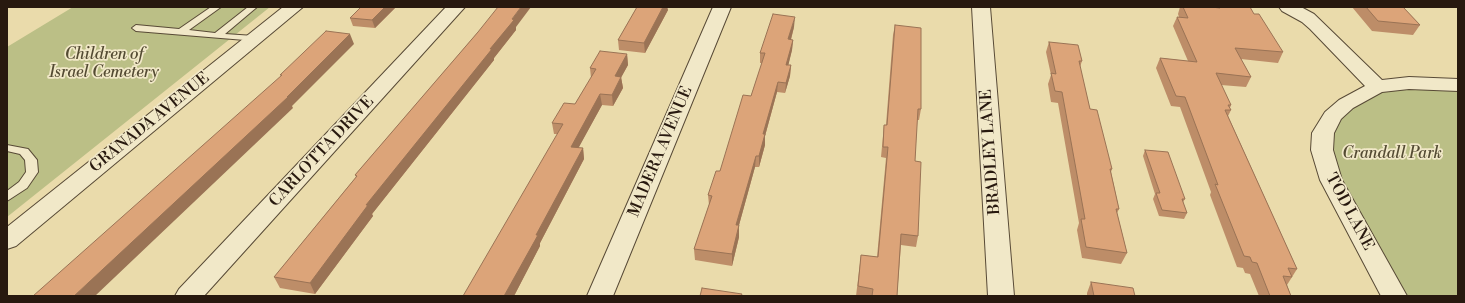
<!DOCTYPE html>
<style>
body{margin:0}
#map{position:relative;width:1465px;height:303px;overflow:hidden;background:#eadbab;font-family:"Libre Bodoni",serif}
canvas{display:block}
.frame{position:absolute;inset:0;border:8px solid #28190f;pointer-events:none}
</style>
<div id="map">
<canvas width="1465" height="303"></canvas>
<div class="frame"></div>
</div>
<script>
const g = document.querySelector('canvas').getContext('2d');
g.lineJoin = 'round';
function paint(path, color) { g.fillStyle = color; g.fill(path, 'evenodd'); }
const poly = rows => new Path2D(rows.map(r => 'M' + r).join(''));
function stroke(path, color, width, dash) { g.strokeStyle = color; g.lineWidth = width; g.lineCap = dash ? 'butt' : 'round'; g.setLineDash(dash || []); g.stroke(path); }
function drawText(font, color, halo, rows, align = 'center') {
  g.font = font + ' "Libre Bodoni",serif'; g.lineWidth = 3.5; g.setLineDash([]); g.textBaseline = 'middle'; g.strokeStyle = halo; g.fillStyle = color; for (const [text, x, y, turn = 0] of rows) {
    g.save(); g.translate(x, y); g.rotate((+turn || 0) * Math.PI / 180); g.textAlign = isNaN(turn) ? turn : align; if (halo) g.strokeText(text, 0, 0); g.fillText(text, 0, 0); g.restore();
  }
}
paint(poly([
 [73,7,270,7,7,217,7,47],
 [1458,85,1458,296,1394,296,1331,180,1332,116,1377,87]
]), '#bbbf86');
const service = poly([
 [211,7,221,7,189,30,215,33,248,7,257,7,225,34,254,36,259,39,257,41,136,31,132,28,136,25,179,29,211,7],
 [7,145,28,149,37,160,38,172,27,188,7,201,7,191,19,182,26,172,25,160,20,154,7,151,7,145]
]);
const minor = poly([
 [283,7,303,7,16,246,7,249,7,227,283,7],
 [446,7,465,7,204,296,175,296,179,289,446,7],
 [713,7,731,7,613,296,587,296,713,7],
 [972,7,990,7,1014,296,988,296,972,7],
 [1279,7,1301,7,1314,14,1382,80,1409,77,1458,79,1458,91,1409,89,1382,92,1353,108,1341,119,1334,133,1333,150,1342,180,1407,296,1381,296,1320,180,1311,150,1312,133,1325,112,1339,100,1365,86,1310,29,1302,22,1282,11,1279,7]
]);
stroke(service, '#584a36', 2);
stroke(minor, '#584a36', 2);
paint(service, '#f1e8c8');
paint(minor, '#f1e8c8');
paint(poly([
 [361,7,396,7,375,28,353,26,350,18],
 [637,7,667,7,668,10,645,53,619,50,618,40],
 [1180,7,1218,8,1218,7,1250,7,1254,14,1283,52,1278,63,1241,59,1251,77,1246,87,1221,85,1231,105,1230,108,1231,110,1228,116,1297,269,1287,285,1291,296,1259,296,1250,274,1245,273,1243,268,1237,267,1210,195,1211,192,1180,107,1171,106,1156,68,1160,58,1188,61,1173,26,1177,17,1179,17,1178,14],
 [1352,7,1403,7,1420,25,1413,35,1372,31],
 [895,25,921,109,919,120,917,120,915,161,918,236,916,247,901,245,897,296,856,296,861,255,877,257,886,158,881,157,883,136,884,125,886,125,893,35],
 [516,27,516,30,494,58,494,60,372,214,373,216,315,294,280,288,274,277,356,177,355,175,478,32],
 [794,27,791,40,793,40,792,50,788,65,791,65,790,76,785,93,777,92,765,136,765,145,759,167,755,167,739,225,739,237,732,266,695,260,694,249,709,205,708,195,720,171,751,96,762,63,760,63,760,53],
 [1049,42,1082,61,1080,67,1090,109,1112,169,1111,172,1119,209,1117,213,1127,253,1121,264,1082,258,1077,230,1079,223,1058,103,1051,102,1048,84,1051,75,1046,52],
 [627,54,628,65,621,77,623,88,613,106,602,105,578,148,583,148,584,159,540,243,540,246,514,296,558,134,554,134,552,123,575,104,591,78,590,68],
 [1145,150,1185,199,1183,202,1187,213,1184,219,1159,216,1153,199,1155,194,1143,156],
 [1091,282,1135,296,1087,296,1087,293]
]), '#bd8d68');
paint(poly([
 [385,7,396,7,375,28,372,20],
 [521,7,531,7,516,27,516,30,494,58,494,60,372,214,373,216,315,294,310,283,366,205,490,49,512,19],
 [663,7,667,7,668,10,645,53,644,43],
 [795,17,794,27,788,50,788,39],
 [350,34,354,44,292,106,293,108,95,296,74,296],
 [793,40,792,50,786,75,786,65],
 [627,54,628,65,616,87,615,76],
 [791,65,790,76,785,93,786,83],
 [621,77,623,88,613,106,612,95],
 [778,82,777,92,765,136,765,145,759,167,759,156,763,134],
 [600,94,602,105,573,158,571,147],
 [583,148,584,159,540,243,540,246,514,296,504,296,536,235],
 [756,156,755,167,736,236,736,225],
 [739,225,739,237,732,266,732,254]
]), '#9a7355');
const building = poly([
 [361,7,385,7,372,20,350,18,361,7],
 [498,7,521,7,512,19,514,20,490,49,492,49,366,205,368,205,310,283,274,277,357,176,355,175,478,32,498,7],
 [637,7,663,7,644,43,618,40,637,7],
 [1183,7,1211,7,1220,8,1220,7,1250,7,1254,14,1259,14,1283,52,1235,48,1251,77,1216,73,1231,105,1228,105,1231,110,1225,110,1297,269,1288,268,1292,277,1283,276,1291,296,1270,296,1257,263,1252,262,1250,257,1244,256,1215,184,1218,185,1185,97,1176,96,1160,58,1197,62,1177,17,1188,18,1183,7],
 [1366,7,1403,7,1420,25,1378,21,1366,7],
 [773,14,795,17,788,39,793,40,786,65,791,65,786,83,778,82,763,134,765,134,759,156,756,156,736,225,739,225,732,254,694,249,712,196,708,195,716,171,720,171,743,95,751,96,765,53,760,53,773,14],
 [895,25,921,28,921,109,918,109,915,161,921,162,918,236,901,234,897,296,872,296,873,289,858,286,861,255,878,257,888,147,883,147,884,125,887,125,895,25],
 [326,31,350,34,287,97,288,97,74,296,33,296,282,75,280,75,326,31],
 [1049,42,1078,45,1082,61,1079,61,1090,109,1097,110,1112,169,1110,169,1119,209,1116,209,1127,253,1086,247,1081,219,1085,219,1062,92,1055,91,1051,73,1056,74,1049,42],
 [600,51,627,54,615,76,621,77,612,95,600,94,571,147,583,148,536,235,538,235,504,296,463,296,563,124,552,123,564,103,575,104,596,69,590,68,600,51],
 [1145,150,1168,152,1185,199,1182,199,1187,213,1162,210,1156,193,1160,193,1145,150],
 [1091,282,1133,288,1135,296,1094,296,1091,282],
 [702,288,742,294,741,296,700,296,702,288]
]);
paint(building, '#dca479');
stroke(building, '#9a7355', 1);
drawText('italic 16px', '#544b33', '#f1e8c8', [
 ["Children of",104,55],
 ["Israel Cemetery",104,73],
 ["Crandall Park",1392,154]
]);
drawText('16px', '#28190f', '#f1e8c8', [
 ["GRANADA AVENUE",150,123,-39],
 ["CARLOTTA DRIVE",322,152,-47],
 ["MADERA AVENUE",661,152,-67],
 ["BRADLEY LANE",991,152,-94],
 ["TOD LANE",1349,212,62]
]);
</script>
